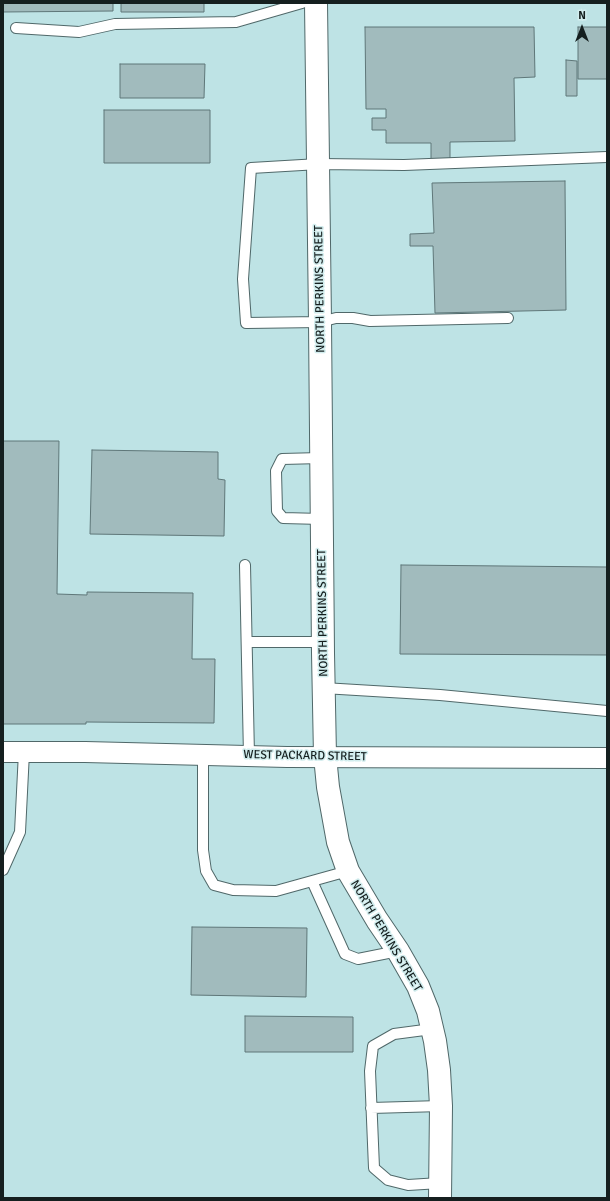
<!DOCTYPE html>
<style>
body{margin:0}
#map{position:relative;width:610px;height:1201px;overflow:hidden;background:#d2edee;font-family:Signika,sans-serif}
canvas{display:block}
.frame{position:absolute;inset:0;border:4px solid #151f1f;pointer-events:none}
.north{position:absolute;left:562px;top:8px;width:40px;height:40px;-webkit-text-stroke:3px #d2edee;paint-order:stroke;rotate:0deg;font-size:11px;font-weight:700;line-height:16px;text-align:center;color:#151f1f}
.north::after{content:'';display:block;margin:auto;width:14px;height:18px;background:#151f1f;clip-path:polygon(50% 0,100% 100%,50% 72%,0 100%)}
</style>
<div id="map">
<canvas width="610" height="1201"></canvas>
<div class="frame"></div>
<div class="north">N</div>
</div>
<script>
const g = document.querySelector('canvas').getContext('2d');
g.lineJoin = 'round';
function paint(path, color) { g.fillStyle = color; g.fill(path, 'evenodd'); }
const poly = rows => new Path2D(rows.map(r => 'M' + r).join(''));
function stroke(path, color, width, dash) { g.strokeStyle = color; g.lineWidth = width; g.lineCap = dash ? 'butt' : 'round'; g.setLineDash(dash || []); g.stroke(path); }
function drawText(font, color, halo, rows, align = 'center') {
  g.font = font + ' Signika,sans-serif'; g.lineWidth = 3; g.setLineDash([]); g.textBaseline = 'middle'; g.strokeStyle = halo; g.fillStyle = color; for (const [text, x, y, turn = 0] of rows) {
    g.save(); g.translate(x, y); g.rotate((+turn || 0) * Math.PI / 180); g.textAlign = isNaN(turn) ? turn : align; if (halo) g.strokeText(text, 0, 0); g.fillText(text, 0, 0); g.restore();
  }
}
paint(poly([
 [3,3,607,3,607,1198,3,1198]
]), '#bee3e5');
const building = poly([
 [3,3,113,3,113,11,3,12,3,3],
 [121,3,204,3,204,12,121,12,121,3],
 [365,27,534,27,535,77,514,78,515,141,450,142,450,160,431,160,431,143,386,143,386,130,372,130,372,118,386,118,386,109,366,109,365,27],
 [578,27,607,27,607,79,578,79,578,27],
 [566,60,577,61,577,96,566,96,566,60],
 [120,64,205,64,204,98,120,98,120,64],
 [104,110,210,110,210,163,104,163,104,110],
 [565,181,566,310,435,313,433,246,410,246,410,234,434,233,432,183,565,181],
 [3,441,59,441,57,594,87,595,87,592,193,593,192,659,215,659,214,723,86,722,86,724,3,724,3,441],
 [92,450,218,452,218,479,225,480,224,536,90,534,92,450],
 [401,565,607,567,607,655,400,654,401,565],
 [192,927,307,928,306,997,191,995,192,927],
 [245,1016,353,1017,353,1052,245,1052,245,1016]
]);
paint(building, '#a1bbbd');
stroke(building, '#5f7779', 1);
const lane = poly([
 [16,28,79,32,115,24,236,22,302,3],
 [508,318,370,321,353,318,336,318,320,322,246,323,243,279,251,168,319,164,404,165,607,157],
 [321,458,282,459,276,471,277,511,283,518,322,519],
 [245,565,249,756],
 [247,642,323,642],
 [323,688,440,695,607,711],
 [203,754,203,850,206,871,214,885,233,890,276,891,348,871],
 [3,870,20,832,24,752],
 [312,881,345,954,358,959,398,951],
 [432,1029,394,1034,373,1046,370,1071,374,1168,388,1180,408,1185,440,1183],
 [371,1108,441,1106]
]);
const street = poly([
 [3,752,85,752,287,757,607,758]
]);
const secondary = poly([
 [316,3,320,322,323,653,325,756,328,787,338,842,348,871,377,920,398,951,418,986,428,1011,435,1041,439,1070,441,1106,440,1198]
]);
stroke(lane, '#506869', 12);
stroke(street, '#506869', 22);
stroke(secondary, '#506869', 24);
stroke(lane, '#fff', 10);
stroke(street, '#fff', 20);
stroke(secondary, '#fff', 22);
drawText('12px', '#151f1f', '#d2edee', [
 ["NORTH PERKINS STREET",320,289,-91],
 ["NORTH PERKINS STREET",323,613,-91],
 ["WEST PACKARD STREET",305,756,1],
 ["NORTH PERKINS STREET",386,936,59]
]);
</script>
